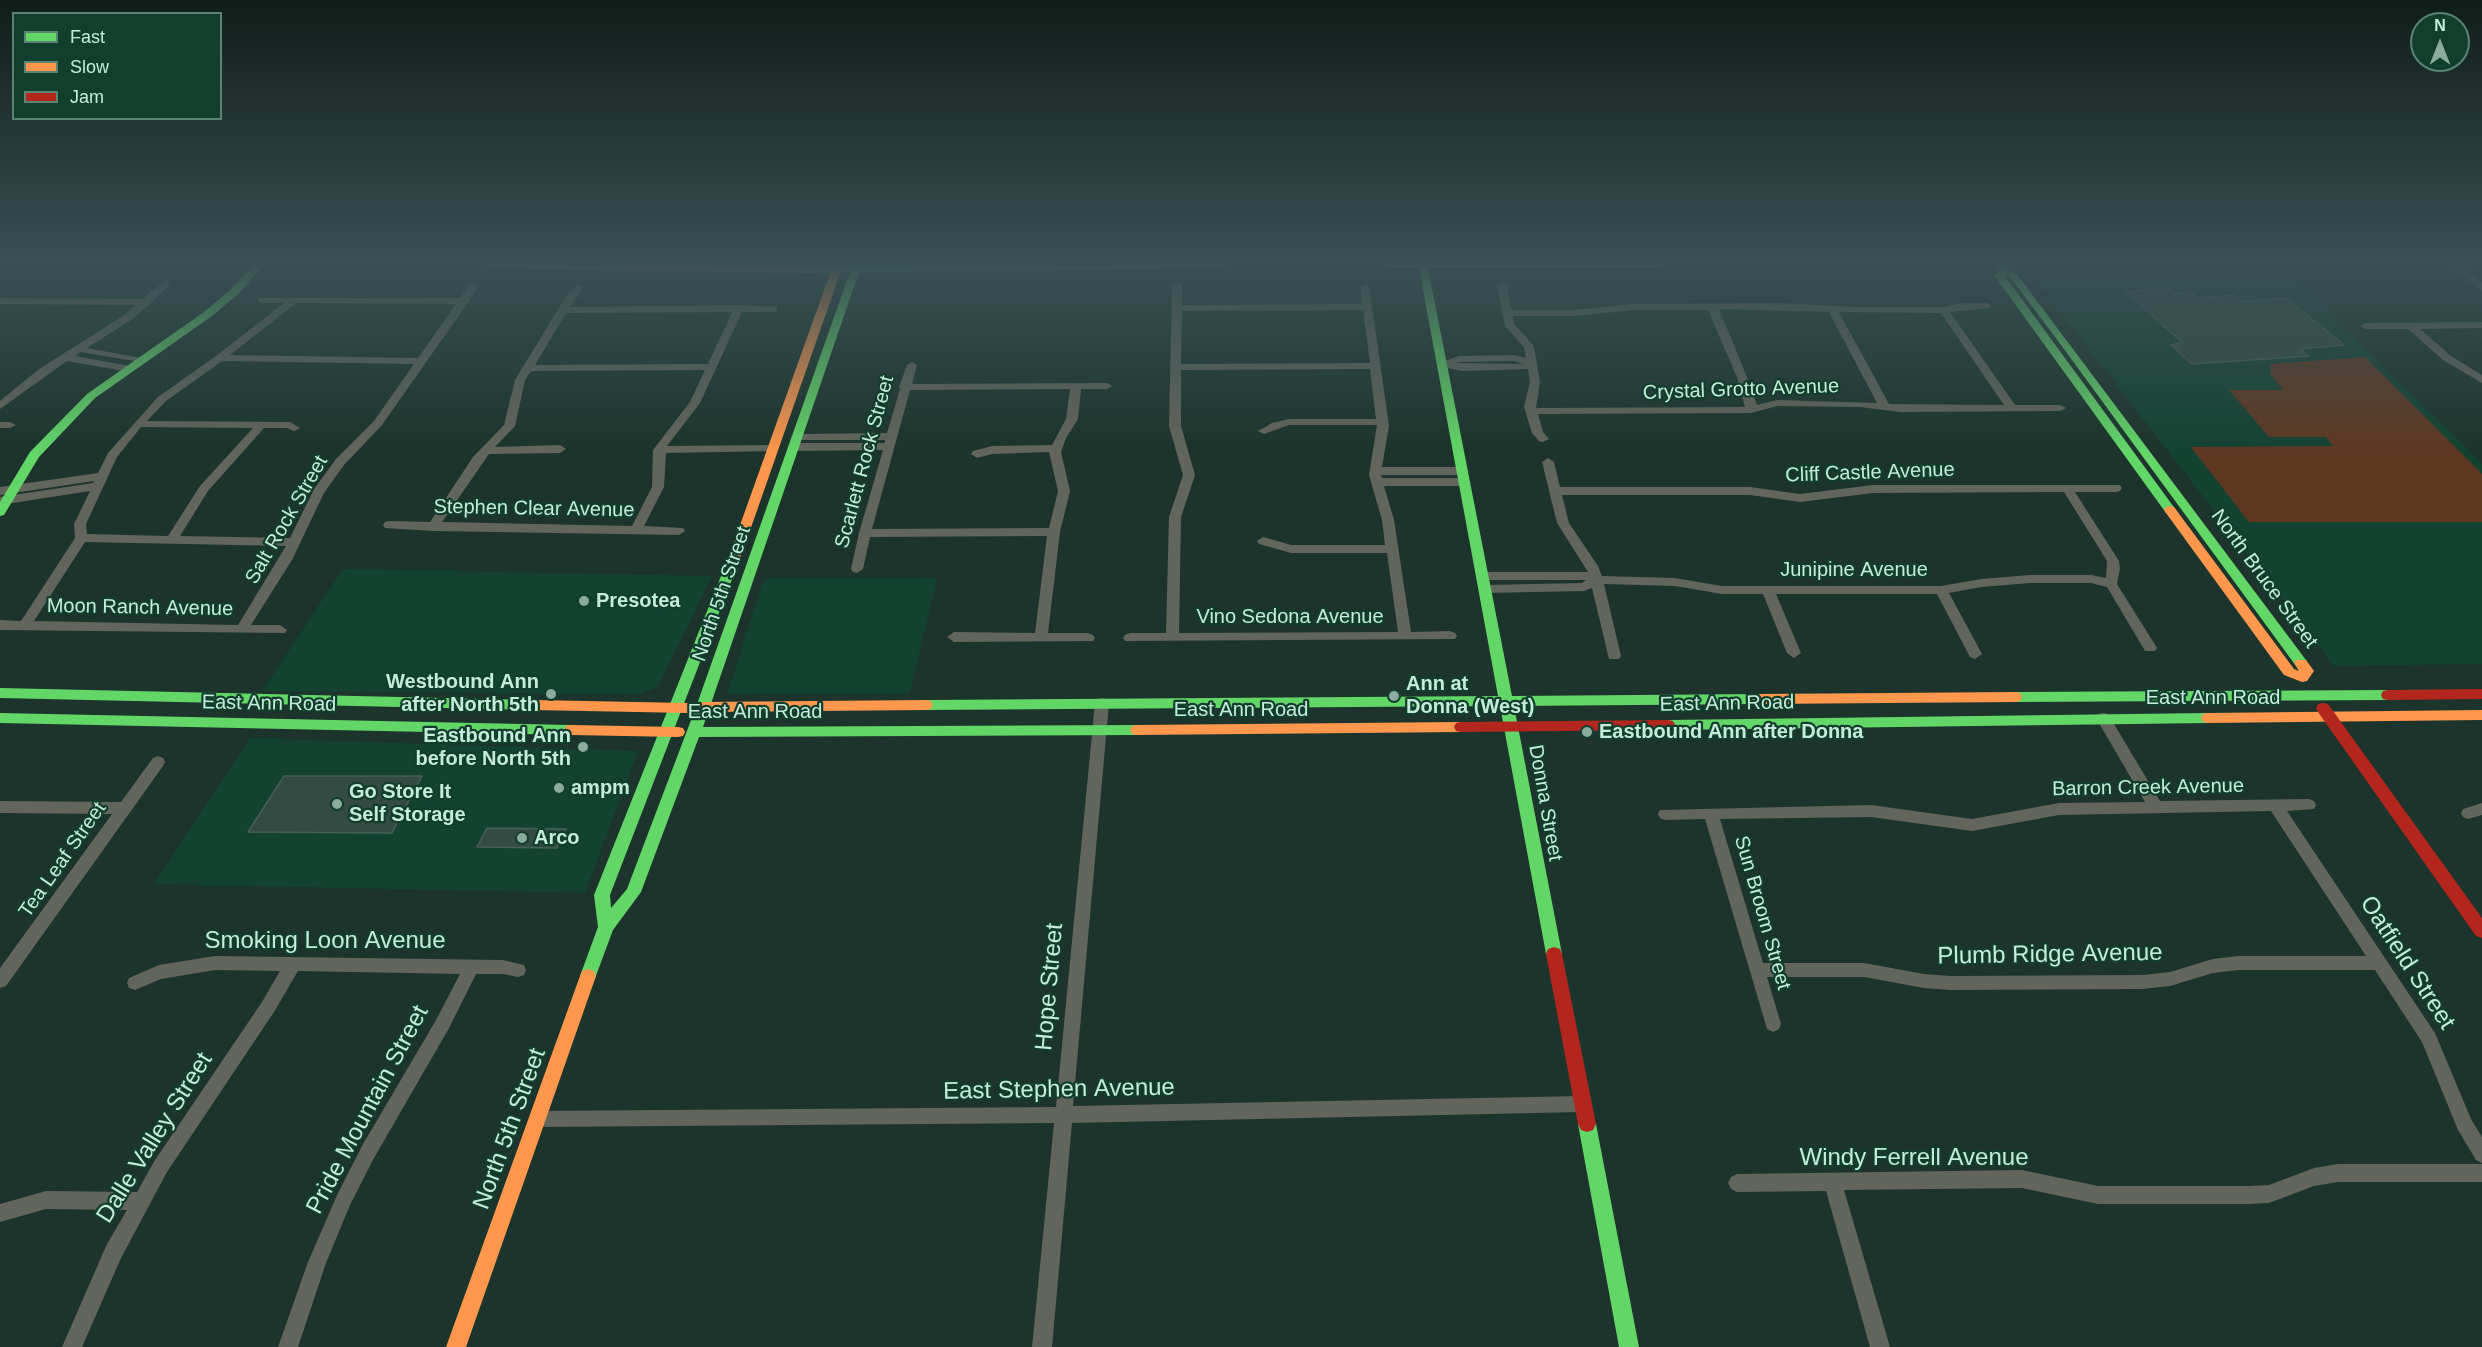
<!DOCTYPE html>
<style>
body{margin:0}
#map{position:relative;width:2482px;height:1347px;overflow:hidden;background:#1c342b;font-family:Helvetica,sans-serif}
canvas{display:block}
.legend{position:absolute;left:12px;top:12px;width:210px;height:108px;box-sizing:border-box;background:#123e2e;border:2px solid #5a8373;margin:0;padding:8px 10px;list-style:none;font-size:18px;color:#c5ebda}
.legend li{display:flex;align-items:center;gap:12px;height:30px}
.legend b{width:30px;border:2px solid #5a8373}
.north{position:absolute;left:2410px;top:12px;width:60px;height:60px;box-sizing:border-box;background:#123e2e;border:2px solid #5a8373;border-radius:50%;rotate:0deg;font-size:16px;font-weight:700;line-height:24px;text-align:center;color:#c5ebda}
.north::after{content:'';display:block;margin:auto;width:21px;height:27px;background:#8aab9d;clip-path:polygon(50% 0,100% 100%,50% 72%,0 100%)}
</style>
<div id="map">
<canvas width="2482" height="1347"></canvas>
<ul class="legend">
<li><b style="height:8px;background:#63d668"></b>Fast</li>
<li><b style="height:8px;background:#ff974d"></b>Slow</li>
<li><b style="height:8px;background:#b3261e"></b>Jam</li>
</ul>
<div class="north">N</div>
</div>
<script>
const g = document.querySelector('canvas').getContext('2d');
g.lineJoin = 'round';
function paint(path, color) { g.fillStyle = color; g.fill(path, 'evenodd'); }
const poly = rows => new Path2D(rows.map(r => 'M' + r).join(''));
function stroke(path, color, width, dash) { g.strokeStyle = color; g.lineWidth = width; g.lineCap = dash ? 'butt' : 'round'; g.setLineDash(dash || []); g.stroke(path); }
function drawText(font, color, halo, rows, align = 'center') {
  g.font = font + ' Helvetica,sans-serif'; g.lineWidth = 4.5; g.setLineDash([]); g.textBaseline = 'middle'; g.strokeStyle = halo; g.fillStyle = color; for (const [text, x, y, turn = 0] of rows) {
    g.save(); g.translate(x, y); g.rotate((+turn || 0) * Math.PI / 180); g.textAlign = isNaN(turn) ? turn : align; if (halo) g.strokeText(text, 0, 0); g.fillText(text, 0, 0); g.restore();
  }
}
paint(poly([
 [2031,274,2291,274,2482,464,2482,664,2334,666],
 [343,569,712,576,658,687,640,694,262,691],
 [937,578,910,693,727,694,764,579],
 [250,738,638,751,585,893,154,884]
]), '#134231');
paint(poly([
 [2365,357,2482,474,2482,522,2249,522,2191,447,2333,446,2326,437,2269,437,2229,390,2283,390,2270,374,2271,364]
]), '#5f3821');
const building = poly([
 [2168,288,2175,294,2191,292,2197,298,2235,295,2243,302,2286,298,2344,345,2300,349,2309,356,2192,364,2171,345,2183,343,2126,292,2168,288],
 [284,776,422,776,392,833,248,832,284,776],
 [487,828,566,829,557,848,477,847,487,828]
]);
paint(building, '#334b42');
stroke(building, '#466056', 1.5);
paint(poly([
 [2450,265,2461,265,2482,283,2482,291,2450,265],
 [166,280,171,283,150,304,131,320,87,348,146,359,146,363,80,352,75,356,130,366,135,369,130,372,67,361,0,409,0,401,39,369,123,316,136,305,0,304,0,298,142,299,166,280],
 [1177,282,1182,285,1182,305,1362,304,1360,287,1365,284,1369,285,1389,426,1382,467,1463,467,1469,471,1463,475,1381,475,1382,478,1465,478,1471,482,1465,486,1384,486,1394,520,1411,632,1450,631,1455,633,1457,636,1455,639,1125,641,1123,638,1125,635,1130,633,1166,633,1169,517,1183,475,1169,426,1172,285,1177,282],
 [1363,310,1370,363,1181,364,1182,311,1363,310],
 [1370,369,1376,419,1289,419,1272,423,1258,431,1264,434,1289,425,1377,425,1369,475,1382,520,1385,545,1291,545,1263,537,1257,541,1259,544,1291,553,1387,553,1398,632,1179,633,1181,517,1195,475,1181,426,1181,370,1370,369],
 [1502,283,1507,286,1512,310,1574,310,1633,304,1778,303,1857,307,1944,307,1960,303,1986,303,1990,304,1990,308,1950,312,2015,405,2060,405,2066,408,2060,411,1900,412,1860,407,1777,406,1751,413,1538,414,1543,432,1549,439,1543,442,1539,441,1532,433,1524,407,1530,382,1528,369,1462,371,1438,366,1437,364,1459,356,1514,355,1526,358,1524,347,1505,326,1497,286,1502,283],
 [1719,309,1829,312,1877,403,1777,400,1757,405,1747,377,1719,309],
 [1633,310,1708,310,1737,377,1745,407,1536,408,1540,382,1534,346,1515,325,1513,316,1574,316,1633,310],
 [1839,312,1941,313,2004,405,1889,404,1839,312],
 [1514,361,1523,364,1455,363,1460,362,1514,361],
 [473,284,478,287,469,301,382,425,344,465,324,493,292,560,251,625,280,625,287,630,285,633,0,630,0,620,21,621,75,538,74,524,90,491,0,505,0,497,93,483,94,481,0,495,0,487,98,473,108,453,158,397,216,356,284,303,263,303,259,302,259,298,460,298,469,285,473,284],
 [296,303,456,304,418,358,230,355,296,303],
 [222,361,414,364,374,421,336,459,314,489,290,538,180,536,208,491,264,428,287,428,294,431,300,428,290,422,147,421,166,401,222,361],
 [141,427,253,428,200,486,168,536,87,534,86,524,117,457,141,427],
 [85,542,286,546,238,625,34,621,85,542],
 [578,285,583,288,570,307,739,305,777,307,777,311,773,312,742,312,700,403,667,446,773,445,777,447,777,451,666,453,664,487,644,526,683,528,685,531,679,535,433,531,385,528,383,525,385,522,389,521,430,522,473,457,504,425,515,380,568,293,578,285],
 [732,312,708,364,535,365,566,313,732,312],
 [705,370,690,402,653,450,652,487,632,526,442,522,489,454,560,453,566,449,560,445,495,447,515,426,525,380,531,371,705,370],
 [2482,322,2482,328,2420,329,2451,356,2482,375,2482,383,2443,360,2408,329,2366,329,2361,326,2366,323,2482,322],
 [912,362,917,365,912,384,1107,383,1112,386,1107,389,1081,389,1078,419,1066,438,1061,452,1070,491,1060,532,1048,633,1088,633,1093,635,1095,638,1093,641,954,642,947,637,954,632,1035,633,1047,536,870,537,863,569,857,573,853,572,851,569,859,533,883,450,793,451,787,447,793,443,885,443,885,440,797,440,791,437,797,434,887,433,900,389,899,387,907,365,912,362],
 [1070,389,1066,419,1052,445,992,446,973,451,971,454,977,458,992,454,1049,452,1058,491,1049,528,872,529,910,390,1070,389],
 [0,422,10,422,16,425,10,428,0,428,0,422],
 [1548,458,1554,462,1560,487,1750,487,1800,494,1873,485,2120,485,2122,488,2120,491,2116,492,2075,492,2119,561,2120,569,2117,584,2157,648,2155,651,2145,651,2107,587,2091,583,2030,583,1981,587,1949,593,1982,654,1975,659,1970,657,1937,594,1776,594,1801,653,1794,658,1787,653,1763,594,1722,594,1675,586,1604,584,1621,656,1619,659,1609,659,1592,588,1584,591,1485,593,1479,589,1485,585,1582,583,1586,580,1482,580,1476,576,1482,572,1588,572,1557,523,1542,462,1548,458],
 [2064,492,2107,561,2106,578,2091,575,2030,575,1981,579,1941,586,1722,586,1675,578,1602,576,1598,566,1569,523,1562,495,1750,495,1800,502,1873,493,2064,492],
 [1102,698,1107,699,1109,703,1073,1106,1581,1096,1587,1098,1590,1104,1587,1110,1581,1112,1072,1123,1052,1347,1032,1347,1054,1123,538,1127,532,1125,529,1119,532,1113,538,1111,1056,1107,1095,703,1097,699,1102,698],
 [2103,713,2108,714,2160,801,2309,799,2314,801,2316,805,2314,809,2287,811,2435,1033,2471,1119,2482,1137,2482,1163,2476,1160,2458,1130,2422,1042,2375,970,2238,970,2213,973,2170,986,2143,989,1950,990,1924,988,1864,977,1767,977,1781,1024,1779,1029,1773,1032,1767,1029,1705,819,1665,820,1660,818,1658,814,1660,810,1871,805,1972,819,2059,803,2145,802,2096,718,2098,714,2103,713],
 [2271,811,2366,956,2238,956,2213,959,2170,972,2143,975,1950,976,1924,974,1864,963,1763,963,1720,819,1871,817,1972,831,2059,815,2271,811],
 [158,756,163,758,165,762,163,766,6,986,0,988,0,968,112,814,0,813,0,801,121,802,153,758,158,756],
 [2482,803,2482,815,2468,819,2463,817,2461,813,2463,809,2482,803],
 [215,956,503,960,524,965,526,970,524,975,518,977,503,974,476,974,448,1030,374,1158,350,1205,326,1263,298,1347,278,1347,308,1262,338,1193,362,1146,436,1020,460,974,298,971,274,1012,167,1172,121,1258,82,1347,62,1347,107,1244,127,1210,46,1209,0,1222,0,1204,46,1191,137,1192,155,1160,262,1002,280,971,215,970,161,979,135,990,129,988,127,983,129,978,159,965,215,956],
 [2338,1164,2482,1164,2482,1182,2338,1182,2314,1186,2269,1203,2248,1204,2098,1204,2022,1188,1844,1190,1890,1347,1870,1347,1826,1191,1737,1192,1731,1189,1728,1183,1731,1177,1737,1174,2022,1170,2098,1186,2248,1186,2269,1185,2314,1168,2338,1164]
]), '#62655b');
paint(poly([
 [253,265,264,265,238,294,212,316,95,398,39,457,4,515,0,516,0,502,30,452,87,394,204,312,230,290,253,265],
 [852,265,1227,265,1222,268,859,272,703,727,1137,725,1142,726,1144,730,1142,734,1137,735,699,737,641,892,613,930,594,981,588,983,582,981,580,976,598,927,594,895,729,556,731,553,739,553,741,556,610,895,611,908,627,889,696,707,850,272,811,273,806,270,811,267,852,265],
 [1382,265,1662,265,1657,268,1428,268,1512,696,1761,694,1766,695,1768,699,1766,703,1761,704,1514,706,1562,954,1560,959,1554,961,1548,959,1546,954,1500,706,926,710,921,709,919,705,921,701,926,700,1498,696,1419,268,1387,268,1382,265],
 [1995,265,2005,265,2008,270,2016,273,2306,660,2308,663,2306,666,2296,666,2061,345,2010,277,2005,276,2176,510,2174,513,2166,513,1994,275,1999,271,1995,265],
 [0,688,533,700,538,701,540,705,538,709,533,710,0,698,0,688],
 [2388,690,2393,691,2395,695,2393,699,2388,700,2015,702,2010,701,2008,697,2010,693,2015,692,2388,690],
 [0,713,571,725,576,726,578,730,576,734,571,735,0,723,0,713],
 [2208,713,2213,714,2215,718,2213,722,2208,723,1668,730,1663,729,1661,725,1663,721,1668,720,2208,713],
 [1587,1116,1593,1118,1596,1124,1639,1347,1619,1347,1578,1124,1581,1118,1587,1116]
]), '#63d668');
paint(poly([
 [484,265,700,265,811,267,816,270,811,273,489,268,484,265],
 [833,265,843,265,741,556,739,559,731,559,729,556,833,265],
 [2170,506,2174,507,2294,669,2299,671,2294,663,2296,660,2306,660,2314,671,2307,681,2302,682,2284,675,2166,513,2164,510,2166,507,2170,506],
 [2015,692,2020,693,2022,697,2020,701,2015,702,1761,704,1756,703,1754,699,1756,695,1761,694,2015,692],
 [533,700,688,703,693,704,695,708,693,712,688,713,533,710,528,709,526,705,528,701,533,700],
 [926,700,931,701,933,705,931,709,926,710,703,712,698,711,696,707,698,703,703,702,926,700],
 [2482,710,2482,720,2208,723,2203,722,2201,718,2203,714,2208,713,2482,710],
 [1461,722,1466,723,1468,727,1466,731,1461,732,1137,735,1132,734,1130,730,1132,726,1137,725,1461,722],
 [571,725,678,727,683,728,685,732,683,736,678,737,571,735,566,734,564,730,566,726,571,725],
 [588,969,594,971,596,976,466,1347,446,1347,580,976,582,971,588,969]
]), '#ff974d');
paint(poly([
 [2482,689,2482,699,2388,700,2383,699,2381,695,2383,691,2388,690,2482,689],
 [2323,703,2328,704,2482,918,2482,938,2476,936,2318,712,2316,708,2318,704,2323,703],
 [1668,720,1673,721,1675,725,1673,729,1668,730,1461,732,1456,731,1454,727,1456,723,1461,722,1668,720],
 [1554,947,1560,949,1562,954,1596,1124,1593,1130,1587,1132,1581,1130,1578,1124,1546,954,1548,949,1554,947]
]), '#b3261e');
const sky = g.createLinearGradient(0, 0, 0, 454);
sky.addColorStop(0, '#0f1d18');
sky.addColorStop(0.58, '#3a5055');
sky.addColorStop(1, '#3a505500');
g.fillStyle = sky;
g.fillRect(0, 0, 2482, 454);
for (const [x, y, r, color] of [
 [584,601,6,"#8aab9d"],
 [551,694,6,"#8aab9d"],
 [1394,696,6,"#8aab9d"],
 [1587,732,6,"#8aab9d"],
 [583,747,6,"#8aab9d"],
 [559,788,6,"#8aab9d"],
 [337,804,6,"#8aab9d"],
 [522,838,6,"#8aab9d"]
]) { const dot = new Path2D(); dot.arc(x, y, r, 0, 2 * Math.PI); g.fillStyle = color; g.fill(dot); stroke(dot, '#123e2e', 2); }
drawText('20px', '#c5ebda', '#123e2e', [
 ["Crystal Grotto Avenue",1741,390,-2],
 ["Scarlett Rock Street",865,462,-75],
 ["Cliff Castle Avenue",1870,473,-2],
 ["Stephen Clear Avenue",534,509,1],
 ["Salt Rock Street",287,520,-60],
 ["Junipine Avenue",1854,570],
 ["North Bruce Street",2264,579,54],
 ["North 5th Street",722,594,-71],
 ["Moon Ranch Avenue",140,608,1],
 ["Vino Sedona Avenue",1290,617],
 ["East Ann Road",2213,698],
 ["East Ann Road",269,704,1],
 ["East Ann Road",1727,704,-1],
 ["East Ann Road",1241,710],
 ["East Ann Road",755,712],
 ["Barron Creek Avenue",2148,788,-1],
 ["Donna Street",1545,803,80],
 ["Tea Leaf Street",63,860,-55],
 ["Sun Broom Street",1762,913,74]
]);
drawText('bold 20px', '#c5ebda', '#123e2e', [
 ["Presotea",596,601],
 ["Westbound Ann",539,682,"right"],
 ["after North 5th",539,705,"right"],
 ["Ann at",1406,684],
 ["Donna (West)",1406,707],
 ["Eastbound Ann after Donna",1599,732],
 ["Eastbound Ann",571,736,"right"],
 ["before North 5th",571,759,"right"],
 ["ampm",571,788],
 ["Go Store It",349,792],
 ["Self Storage",349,815],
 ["Arco",534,838]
], 'left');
drawText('24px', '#c5ebda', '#123e2e', [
 ["Smoking Loon Avenue",325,941],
 ["Plumb Ridge Avenue",2050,955,-1],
 ["Oatfield Street",2407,963,57],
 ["Hope Street",1050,987,-85],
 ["East Stephen Avenue",1059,1090,-1],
 ["Pride Mountain Street",368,1110,-62],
 ["North 5th Street",510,1129,-70],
 ["Dalle Valley Street",155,1138,-58],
 ["Windy Ferrell Avenue",1914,1158]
]);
</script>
